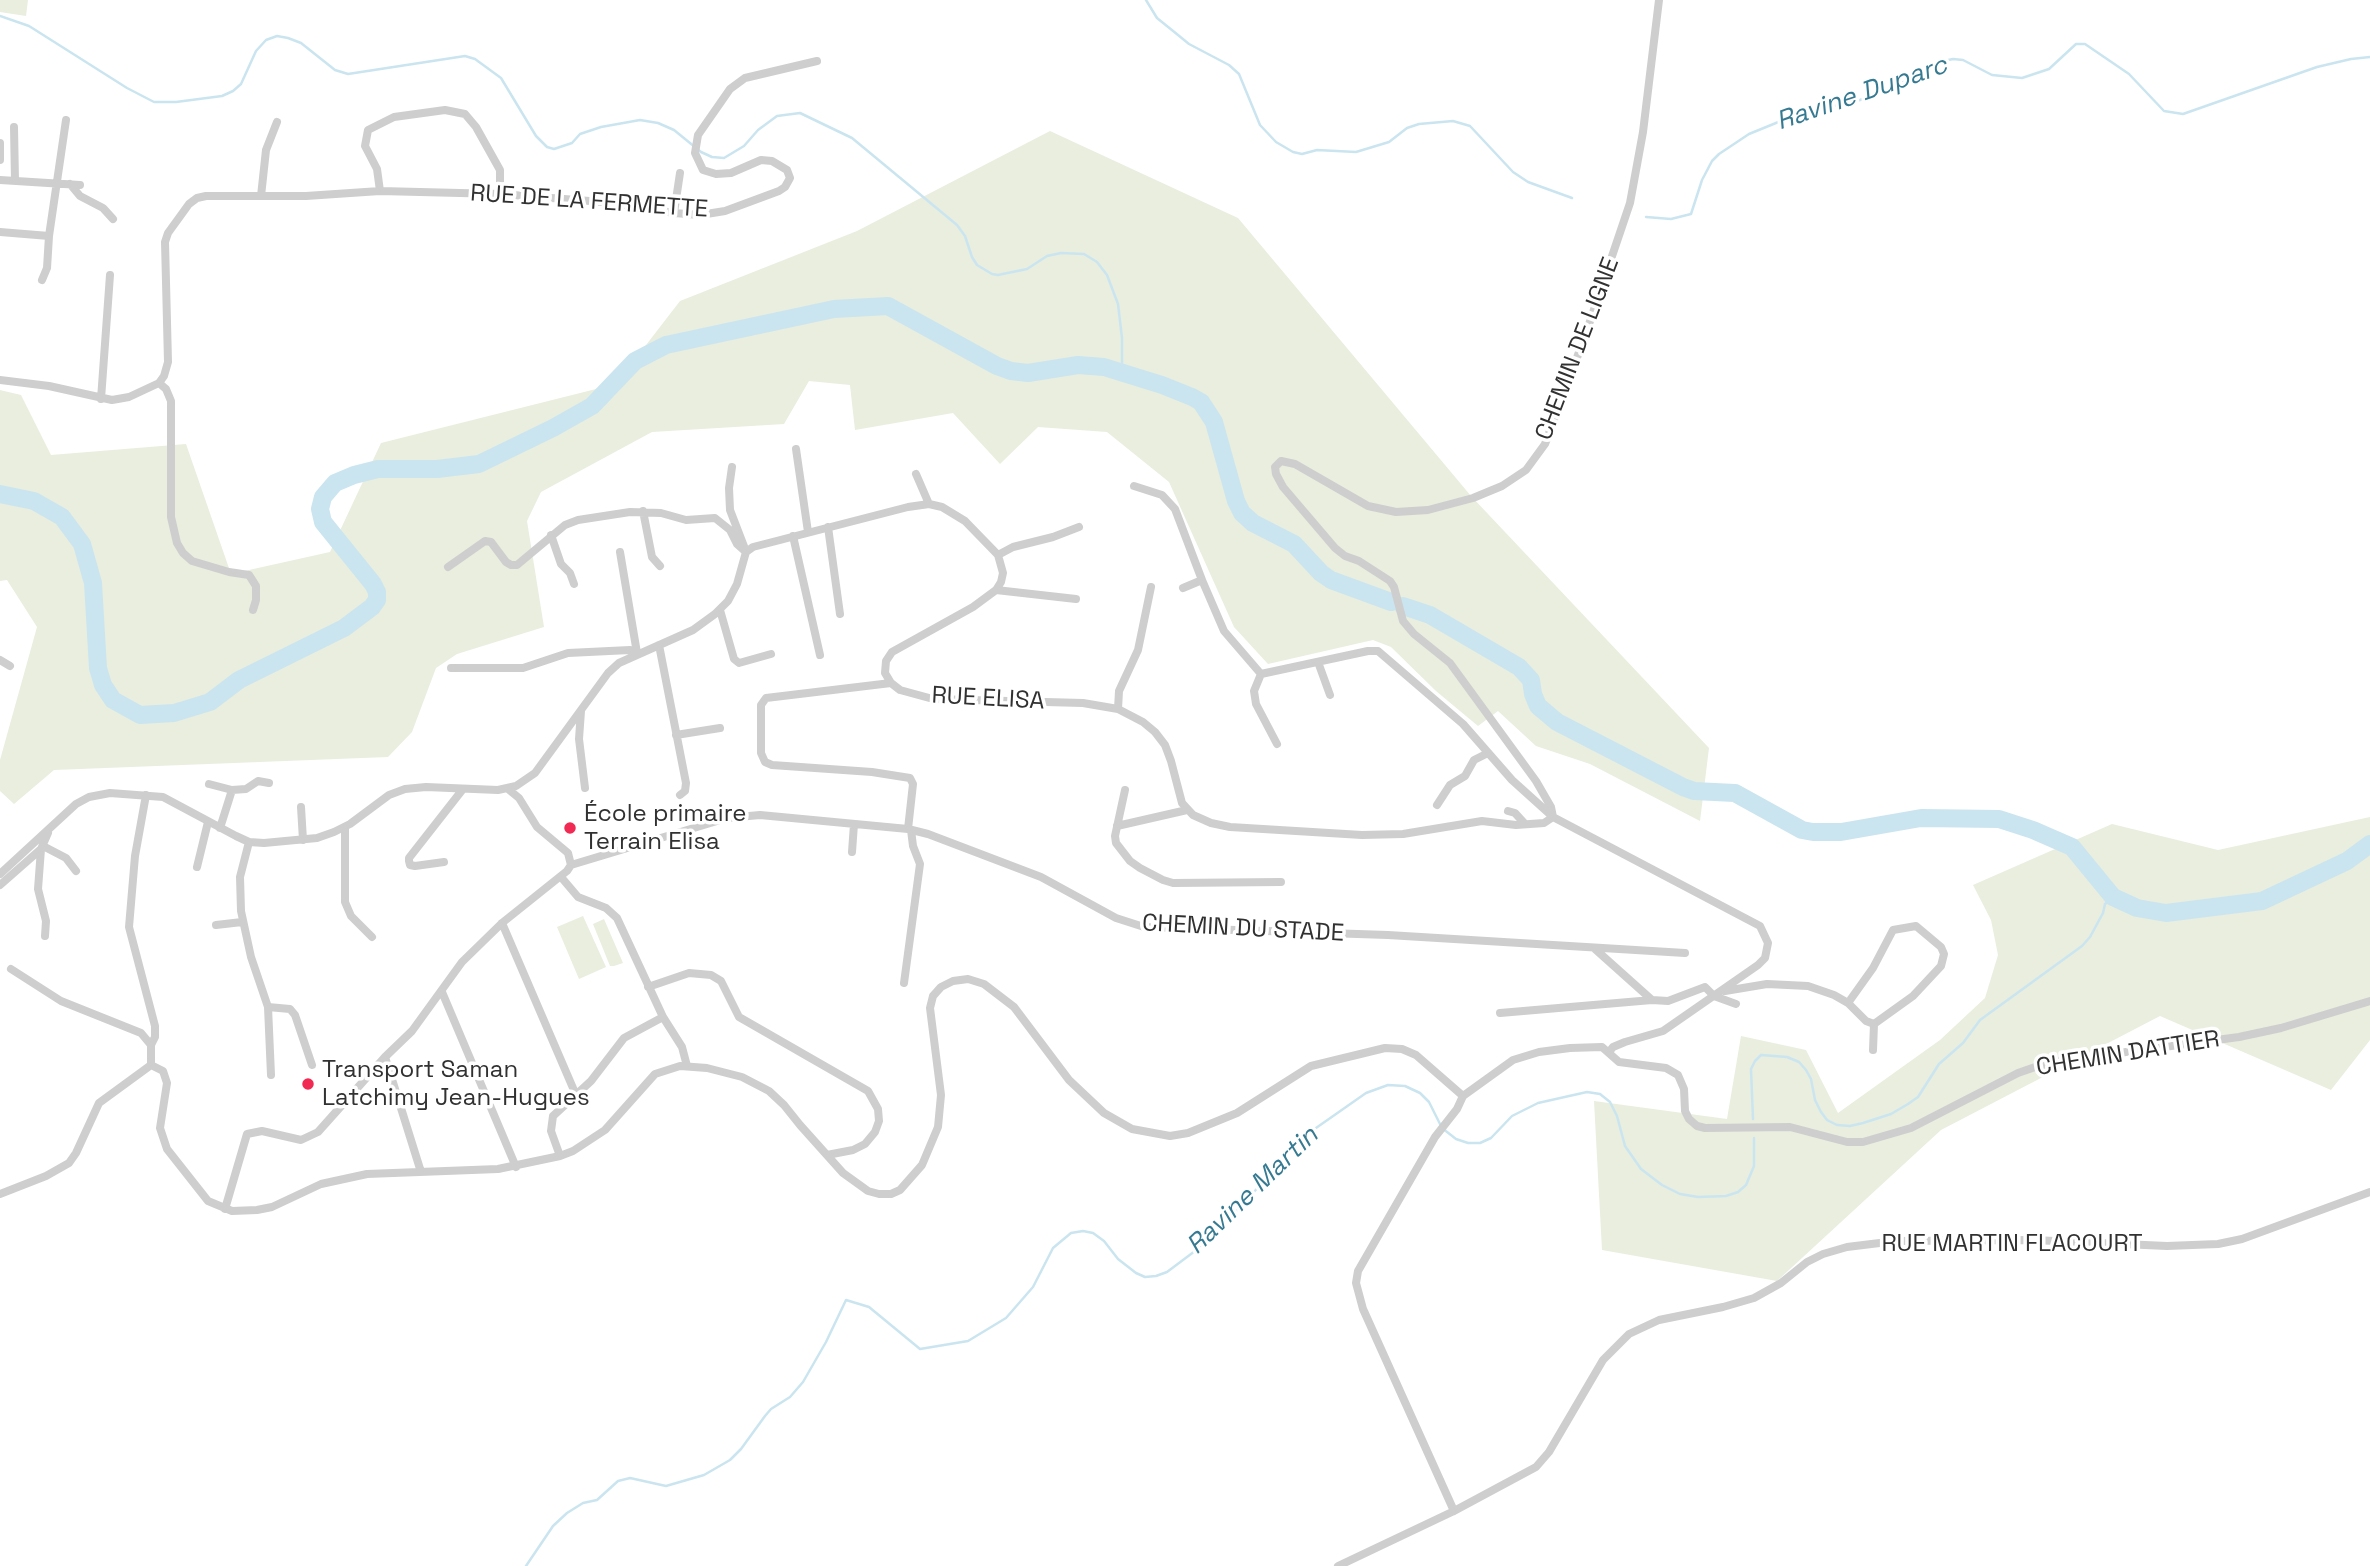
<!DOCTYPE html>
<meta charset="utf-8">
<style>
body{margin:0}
canvas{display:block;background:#fff}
</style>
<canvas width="2370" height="1566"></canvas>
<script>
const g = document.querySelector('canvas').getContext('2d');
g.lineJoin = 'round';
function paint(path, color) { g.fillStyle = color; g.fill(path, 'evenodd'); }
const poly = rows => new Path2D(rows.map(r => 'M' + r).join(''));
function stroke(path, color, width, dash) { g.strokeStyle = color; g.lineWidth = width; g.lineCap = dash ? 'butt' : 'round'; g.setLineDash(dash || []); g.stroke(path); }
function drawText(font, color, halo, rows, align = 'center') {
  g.font = font + ' "Space Grotesk",sans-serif'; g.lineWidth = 7; g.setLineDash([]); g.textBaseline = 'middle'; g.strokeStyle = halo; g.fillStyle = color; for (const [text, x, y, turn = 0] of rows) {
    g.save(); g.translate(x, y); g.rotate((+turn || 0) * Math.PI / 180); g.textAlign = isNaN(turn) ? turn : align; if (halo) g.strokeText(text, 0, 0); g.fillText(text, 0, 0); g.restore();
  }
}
paint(poly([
 [0,0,28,0,26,16,0,12],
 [1050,131,1238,218,1471,496,1709,748,1700,821,1590,764,1536,746,1498,711,1478,726,1436,691,1391,647,1373,640,1268,664,1234,627,1169,482,1107,432,1038,427,1000,464,953,413,855,430,850,385,809,381,784,424,652,432,541,492,527,521,544,627,457,654,436,668,412,732,388,757,54,770,14,804,0,791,0,760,37,627,7,580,0,581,0,390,21,395,51,455,186,444,231,574,330,552,381,443,616,384,680,301,857,231],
 [2370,817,2370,1040,2331,1090,2160,1016,1941,1130,1777,1281,1602,1250,1594,1101,1727,1119,1741,1036,1806,1050,1838,1113,1940,1040,1985,998,1998,955,1991,920,1973,885,2112,824,2218,850],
 [583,916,606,967,579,979,557,927],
 [604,919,623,963,614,966,610,966,593,924]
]), '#e9eedf');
stroke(poly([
 [1146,0,1157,18,1178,35,1189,44,1229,65,1239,74,1260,125,1276,142,1293,152,1302,154,1317,150,1356,152,1389,142,1407,128,1419,124,1453,121,1470,126,1513,172,1528,182,1572,198],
 [0,16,29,26,127,88,154,102,176,102,222,96,233,91,241,84,256,51,266,40,277,36,288,38,301,43,335,70,348,74,465,56,475,59,501,78,536,136,547,147,554,149,572,143,580,134,601,127,640,120,658,123,674,130,701,152,712,157,724,158,744,146,758,130,777,116,800,113,852,138,957,225,965,236,972,257,977,265,992,274,998,275,1027,269,1047,256,1061,253,1084,254,1097,262,1107,275,1118,304,1122,338,1122,372],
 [1646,217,1671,219,1691,214,1702,180,1712,161,1719,154,1749,134,1798,114,1860,100,1916,77,1944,61,1953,59,1963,60,1992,75,2022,78,2049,69,2076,44,2085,44,2129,74,2164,111,2183,114,2317,67,2351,59,2370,57],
 [1753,1119,1751,1069,1755,1061,1761,1055,1787,1057,1799,1062,1806,1070,1811,1079,1815,1100,1821,1112,1827,1120,1837,1125,1850,1126,1863,1123,1891,1114,1908,1104,1918,1097,1939,1064,1963,1043,1980,1020,2082,946,2090,937,2103,913,2105,904,2113,897],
 [526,1566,553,1526,567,1513,583,1503,597,1500,618,1481,630,1478,666,1486,704,1475,730,1460,741,1449,765,1416,771,1409,790,1397,803,1382,826,1342,846,1300,869,1307,920,1349,968,1341,1006,1318,1033,1287,1053,1248,1071,1233,1083,1231,1093,1233,1104,1241,1118,1259,1136,1273,1145,1277,1156,1276,1167,1272,1195,1251,1226,1222,1265,1180,1278,1161,1306,1135,1366,1093,1388,1085,1405,1086,1420,1093,1429,1102,1442,1128,1456,1139,1468,1143,1480,1143,1491,1138,1512,1116,1538,1103,1587,1092,1600,1094,1610,1102,1617,1116,1625,1146,1641,1169,1662,1185,1680,1194,1698,1197,1726,1196,1738,1192,1746,1185,1754,1166,1754,1138]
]), '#cae5ef', 2.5);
stroke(poly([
 [0,494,34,501,62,517,82,544,93,583,98,668,103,685,113,700,140,715,174,713,210,702,239,680,344,628,372,607,377,600,377,592,373,584,323,522,320,509,323,497,335,483,354,475,378,469,437,469,479,464,553,428,592,406,635,361,666,345,834,309,888,306,997,366,1011,371,1028,373,1078,365,1104,367,1162,385,1192,397,1201,402,1214,422,1236,501,1242,513,1253,523,1294,544,1321,573,1331,580,1391,602],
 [1403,606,1430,615,1519,667,1531,680,1533,694,1538,706,1557,722,1683,787,1694,791,1735,793,1802,830,1813,832,1841,832,1921,818,1999,819,2033,830,2072,847,2113,897,2137,908,2166,913,2262,901,2347,861,2370,844]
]), '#cae5ef', 18);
stroke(poly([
 [14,127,15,181],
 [0,143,0,160],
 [0,180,80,185],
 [70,184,80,196,103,208,113,219],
 [380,191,377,169,365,146,368,130,394,117,445,110,465,114,476,127,500,170,500,194],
 [261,196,266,150,277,122],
 [674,213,680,173],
 [0,232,49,236],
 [42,280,47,268,49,236,66,120],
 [0,380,49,386,112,400,129,397,159,383,164,376,168,362,165,242,168,233,189,204,197,198,206,196,306,196,380,191,500,194,615,203,674,213,700,215,725,211,779,191,785,187,790,178,787,170,772,161,761,160,731,173,716,174,703,170,695,153,698,135,730,89,745,78,817,61],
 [159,383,166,389,171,401,171,517,177,543,183,553,192,561,229,572,249,575,256,586,256,600,253,610],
 [101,399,110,275],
 [796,449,808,532],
 [732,467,729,488,730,510,745,549],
 [916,474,929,504],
 [1134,486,1162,495,1175,509,1202,580,1183,588],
 [643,511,652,557,660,566],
 [828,527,840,614],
 [551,535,561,564,570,573,574,584],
 [793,536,820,655],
 [998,555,1013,547,1053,537,1079,527],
 [448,567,485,541,491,542,506,562,511,565,517,565,565,525,578,520,630,512,661,513,686,520,715,518,730,530,737,544,746,552],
 [1202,580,1224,631,1261,674],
 [996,590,1076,599],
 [720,610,734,659,739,663,771,654],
 [659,645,686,783,685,791,680,795],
 [0,660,10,666],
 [1318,662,1330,695],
 [451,668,523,668,568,653,630,650,637,653,620,552],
 [891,683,766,698,761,705,761,753,765,762,772,765,872,772,910,778,913,784,908,829],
 [1118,709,1119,691,1138,650,1151,587],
 [581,711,579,739,585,788],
 [676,735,720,728],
 [1277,744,1256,704,1254,691,1261,674,1368,651,1378,651,1463,724,1512,780,1553,817,1760,926,1768,943,1765,958,1758,965,1663,1031,1625,1042,1613,1047,1609,1052],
 [209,784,232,790,246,789,258,781,269,783],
 [1125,790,1115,836,1116,843,1130,861,1140,868,1163,880,1173,883,1281,882],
 [146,795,135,856,129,927,155,1026,155,1037,151,1045],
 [1437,805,1450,785,1465,776,1474,760,1488,753],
 [301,807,303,840],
 [1508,811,1515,813,1525,824],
 [1553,817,1551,807,1536,781,1450,663,1414,634,1403,621,1394,587,1390,581,1359,561,1345,556,1335,548,1283,487,1276,474,1275,467,1281,461,1295,464,1368,506,1396,512,1428,510,1473,498,1502,486,1526,470,1545,444,1585,336,1630,203,1643,132,1659,0],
 [1117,826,1187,810],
 [345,827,345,902,351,916,372,937],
 [220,828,232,790],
 [249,842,240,877,241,911,251,957,268,1007,271,1075],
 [43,846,66,858,76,871],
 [852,852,854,824],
 [444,862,415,866,410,865,409,861,409,858,463,789],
 [571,865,727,818,760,815,908,829,928,834,1041,877,1116,918,1144,927,1388,935,1685,953],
 [197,867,208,822],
 [0,874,76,804,89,797,110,793,163,797,236,836,249,842,264,843,317,838,334,832,350,824,389,795,405,789,426,787,498,790,516,786,535,773,608,673,619,663,693,630,715,614,728,601,737,584,746,552,753,547,908,507,929,504,942,507,965,521,998,555,1003,573,1001,582,996,590,973,607,892,652,886,661,885,673,891,683,900,690,933,699,1083,703,1118,709,1143,722,1155,732,1165,745,1171,761,1182,803,1193,815,1211,823,1230,827,1362,835,1403,834,1482,821,1516,825,1544,823,1553,817],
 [561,877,578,897,606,908,617,918,663,1017,682,1047,687,1066],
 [0,885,41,849],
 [502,923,576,1095],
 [216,925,242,922],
 [45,936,46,921,38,889,41,849,48,833],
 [1595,949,1652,1000,1668,1001,1705,987,1714,996],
 [11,969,61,1001,141,1033,151,1045,151,1065],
 [904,983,920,864,913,846,911,830],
 [648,987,689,973,711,975,721,981,739,1017,868,1091,878,1109,879,1121,875,1132,865,1144,853,1150,827,1155],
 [1725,991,1767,984,1808,986,1834,995,1848,1003,1866,1021,1874,1024,1913,996,1941,966,1944,954,1941,947,1916,926,1893,930,1873,968,1848,1003],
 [442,992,516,1167],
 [1714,996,1736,1004],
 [268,1007,290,1009,295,1015,312,1065],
 [1500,1013,1652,1000],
 [1873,1050,1874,1024],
 [385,1057,421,1172],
 [560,1156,551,1131,553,1116,591,1081,624,1038,663,1017],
 [0,1194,46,1176,69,1163,76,1153,99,1103,151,1065,163,1071,167,1083,160,1128,167,1149,208,1201,232,1211,257,1210,272,1207,321,1184,367,1174,498,1169,560,1156,573,1151,605,1130,655,1074,680,1066,707,1068,742,1077,769,1091,784,1105,800,1125,843,1173,868,1191,879,1194,891,1194,900,1190,922,1165,938,1127,941,1095,930,1008,933,996,941,987,953,981,968,979,984,984,1014,1007,1069,1080,1104,1113,1132,1129,1170,1136,1188,1133,1237,1113,1311,1066,1385,1048,1402,1049,1416,1055,1463,1096],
 [225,1209,247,1134,262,1131,301,1140,318,1132,385,1057,412,1031,462,962,502,923,567,871,571,865,568,853,537,827,519,798,508,789],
 [1454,1511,1363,1309,1356,1283,1358,1271,1435,1137,1457,1109,1463,1096,1513,1060,1539,1052,1570,1048,1602,1047,1619,1062,1666,1068,1678,1075,1684,1089,1685,1111,1689,1119,1697,1126,1705,1128,1790,1127,1847,1142,1863,1142,1911,1128,2018,1073,2038,1066,2066,1060,2239,1037,2281,1028,2370,1001],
 [1338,1566,1454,1511,1536,1467,1549,1452,1603,1360,1629,1334,1659,1320,1723,1307,1754,1298,1781,1283,1807,1262,1823,1254,1847,1247,1896,1241,2033,1240,2167,1246,2218,1244,2242,1239,2370,1192]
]), '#cecece', 8);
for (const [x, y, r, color] of [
 [570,828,7,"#f02a52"],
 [308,1084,7,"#f02a52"]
]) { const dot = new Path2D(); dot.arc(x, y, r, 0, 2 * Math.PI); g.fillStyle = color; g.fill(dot); stroke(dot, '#fff', 2.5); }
drawText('24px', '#313131', '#fff', [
 ["RUE DE LA FERMETTE",589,202,4],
 ["CHEMIN DE LIGNE",1578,349,-69],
 ["RUE ELISA",988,699,3],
 ["CHEMIN DU STADE",1243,929,3],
 ["CHEMIN DATTIER",2128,1054,-9],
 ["RUE MARTIN FLACOURT",2012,1244]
]);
drawText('24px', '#313131', '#fff', [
 ["École primaire",584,814],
 ["Terrain Elisa",584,842],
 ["Transport Saman",322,1070],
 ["Latchimy Jean-Hugues",322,1098]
], 'left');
drawText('italic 26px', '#367a92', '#fff', [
 ["Ravine Duparc",1862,94,-19],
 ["Ravine Martin",1253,1191,-44]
]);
</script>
